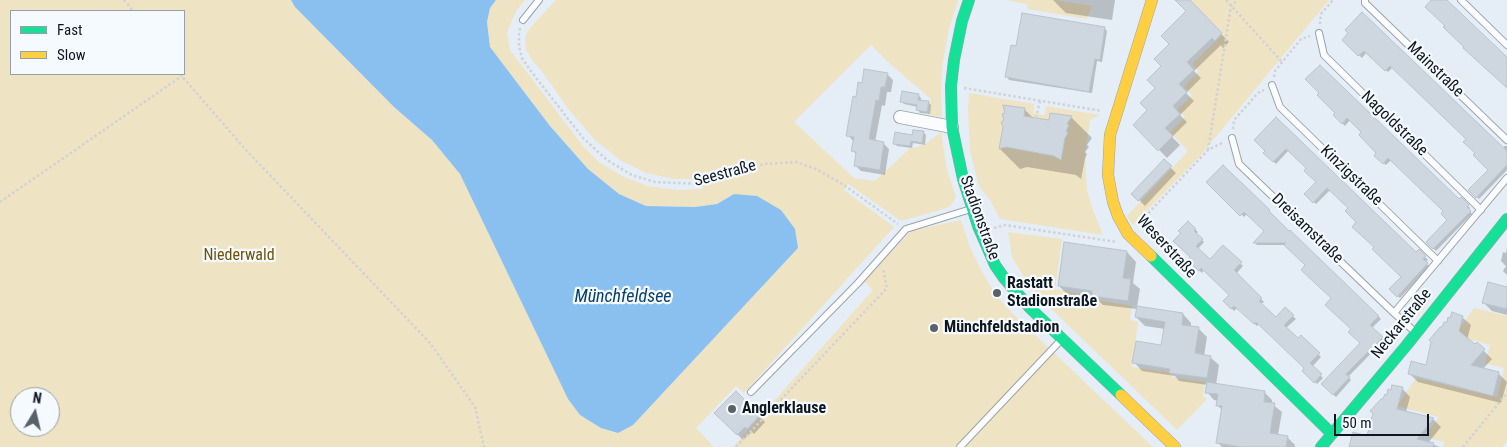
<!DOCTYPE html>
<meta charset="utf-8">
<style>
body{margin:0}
#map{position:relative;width:1507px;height:447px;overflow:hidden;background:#e5eef6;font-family:"Roboto Condensed",sans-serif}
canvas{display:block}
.legend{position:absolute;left:10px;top:10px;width:175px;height:65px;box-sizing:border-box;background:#f5faff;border:1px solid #999fa6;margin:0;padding:6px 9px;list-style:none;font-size:15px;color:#0e1720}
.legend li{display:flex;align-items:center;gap:10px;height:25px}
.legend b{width:25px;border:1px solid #999fa6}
.north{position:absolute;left:10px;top:387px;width:50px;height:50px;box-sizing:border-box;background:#f5faff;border:1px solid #999fa6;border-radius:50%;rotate:9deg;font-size:14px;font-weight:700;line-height:20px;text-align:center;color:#0e1720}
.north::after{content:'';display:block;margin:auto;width:18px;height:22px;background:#59626b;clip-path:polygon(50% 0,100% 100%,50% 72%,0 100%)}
.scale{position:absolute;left:1334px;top:414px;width:95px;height:22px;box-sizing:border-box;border:2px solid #0e1720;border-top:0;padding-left:6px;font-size:15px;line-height:18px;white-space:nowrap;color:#0e1720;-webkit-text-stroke:4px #f5faff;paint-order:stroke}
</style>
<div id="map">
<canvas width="1507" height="447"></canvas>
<ul class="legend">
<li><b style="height:6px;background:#16e098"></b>Fast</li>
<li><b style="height:6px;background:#ffcf43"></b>Slow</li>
</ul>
<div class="north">N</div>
<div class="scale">50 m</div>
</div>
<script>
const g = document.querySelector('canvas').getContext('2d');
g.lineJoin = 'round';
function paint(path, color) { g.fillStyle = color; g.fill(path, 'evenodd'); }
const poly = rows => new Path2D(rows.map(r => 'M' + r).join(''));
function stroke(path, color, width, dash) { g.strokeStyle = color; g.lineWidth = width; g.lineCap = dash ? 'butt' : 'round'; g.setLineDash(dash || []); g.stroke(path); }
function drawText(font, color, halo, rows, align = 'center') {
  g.font = font + ' "Roboto Condensed",sans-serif'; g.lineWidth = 4.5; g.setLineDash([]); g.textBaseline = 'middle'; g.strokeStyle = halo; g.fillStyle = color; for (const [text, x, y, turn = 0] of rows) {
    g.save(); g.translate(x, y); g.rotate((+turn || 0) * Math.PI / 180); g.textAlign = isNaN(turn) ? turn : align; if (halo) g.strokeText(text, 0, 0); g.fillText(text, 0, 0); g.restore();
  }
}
paint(poly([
 [0,0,291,0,295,7,394,107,432,140,460,174,568,399,580,415,601,428,618,433,633,425,798,248,734,194,717,204,695,207,646,206,619,194,588,169,550,126,490,47,487,22,490,8,496,0,525,0,516,11,507,33,510,50,583,146,599,162,622,176,648,186,677,190,703,189,696,179,674,179,646,173,620,160,595,140,569,110,541,70,532,60,526,50,525,37,529,29,556,0,958,0,948,33,942,68,941,96,942,117,929,115,931,99,890,64,871,45,794,122,854,178,875,181,909,149,924,145,941,132,947,170,956,197,952,204,947,208,901,221,848,184,844,190,894,227,744,393,736,386,696,428,714,447,0,447],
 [11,11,184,11,184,74,11,74],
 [20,397,50,397,50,427,20,427],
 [1006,0,1054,0,1092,6,1087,19,1027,9,1027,4],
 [1190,0,1329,0,1199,157,1133,225,1127,216,1188,151,1170,132,1185,117,1177,110,1192,95,1184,87,1199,71,1192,64,1223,34],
 [969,93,1034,104,1033,113,1045,115,1046,106,1100,115,1090,120,1085,155,1087,190,1092,207,1103,235,1000,219,990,200,979,186,970,151,968,110],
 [961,220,970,247,981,270,995,294,1009,310,1153,447,733,447,873,290,864,281,911,231],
 [1008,232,1062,239,1055,289,1091,296,1091,299,1132,306,1130,320,1138,322,1132,367,1172,373,1172,377,1205,382,1203,396,1207,399,1177,430,1043,301,1024,277,1012,257],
 [1422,293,1430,300,1417,317,1411,319,1407,317,1407,312],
 [1474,308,1507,316,1507,441,1502,447,1443,447,1444,442,1432,439,1427,433,1439,417,1397,406,1416,378,1497,397,1504,368,1485,363,1490,345,1455,335]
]), '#eee3c3');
paint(poly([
 [291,0,496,0,490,8,487,22,490,47,550,126,588,169,619,194,646,206,695,207,717,204,734,194,757,196,781,210,795,229,798,248,633,425,618,433,601,428,580,415,568,399,460,174,432,140,394,107,295,7]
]), '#8ac0f0');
paint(poly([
 [1053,0,1115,0,1112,20,1066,13],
 [1176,0,1188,0,1229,42,1223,48,1221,45,1194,71,1201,78,1186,93,1194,101,1180,115,1187,122,1172,137,1180,145,1167,158,1135,125,1149,110,1170,44,1188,11],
 [1104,28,1107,31,1102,62,1097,61,1092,93,1009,80,1007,77,1017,47],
 [1350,33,1502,148,1505,146,1507,146,1507,170,1479,199,1470,190,1489,170,1468,139,1393,67,1388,72,1367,52,1362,58,1343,40],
 [887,74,893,80,891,92,887,92,885,106,882,105,875,142,883,143,889,149,885,175,861,171,856,166,857,155,852,150,854,142,848,135,857,98,863,84],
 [918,95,921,98,921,101,929,103,931,105,930,114,920,113,918,110,918,107,904,104,902,102],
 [1319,95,1459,201,1461,199,1470,208,1469,210,1472,214,1436,251,1427,242,1449,220,1445,211,1392,159,1386,165,1378,158,1378,153,1363,132,1350,120,1345,126,1334,115,1337,113],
 [1025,110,1034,119,1050,121,1051,114,1072,118,1092,138,1087,145,1089,147,1085,152,1087,154,1085,159,1081,179,1076,175,1027,167,1020,169,1000,149,1004,127],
 [1276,119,1416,254,1419,251,1428,260,1425,262,1430,267,1400,298,1390,289,1402,277,1375,247,1349,208,1330,190,1316,204,1306,194,1318,182,1308,168,1289,150,1276,164,1265,153],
 [924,133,926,135,925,145,913,143,912,148,897,146,894,143],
 [1164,161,1176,173,1145,206,1133,194],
 [1223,166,1271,213,1270,214,1289,233,1290,231,1381,319,1372,328,1384,340,1348,377,1351,380,1336,397,1323,384,1362,343,1333,298,1307,265,1286,245,1257,245,1255,243,1266,231,1248,213,1244,217,1207,182],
 [1188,223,1198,232,1196,234,1204,242,1197,250,1210,261,1224,247,1243,266,1236,274,1264,302,1261,304,1276,318,1285,309,1296,319,1286,328,1298,340,1301,337,1321,357,1312,367,1323,378,1317,384,1304,371,1306,368,1260,323,1257,326,1237,308,1234,311,1225,301,1231,295,1204,270,1202,273,1189,260,1192,257,1183,233],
 [1507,247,1507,275,1503,271,1506,266,1501,261,1503,252,1506,253],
 [1127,252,1136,262,1133,283,1140,289,1137,307,1183,314,1191,323,1191,327,1198,328,1207,337,1204,356,1210,357,1219,365,1216,385,1264,392,1272,400,1272,404,1282,412,1278,435,1287,437,1295,445,1295,447,1222,447,1218,443,1222,410,1217,405,1218,401,1214,400,1207,392,1208,385,1179,381,1175,376,1142,371,1134,362,1162,346,1165,329,1145,326,1136,317,1137,309,1103,305,1098,300,1068,295,1059,286],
 [1507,288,1507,315,1492,311,1484,303],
 [1462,317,1471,325,1467,340,1475,346,1477,344,1492,359,1483,369,1498,373,1507,382,1501,403,1418,382,1410,374,1427,366],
 [1402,388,1410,397,1406,412,1434,420,1441,427,1428,443,1440,447,1350,447,1368,438,1388,396],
 [736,393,765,422,754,434,752,432,743,440,716,413]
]), '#0003');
const building = poly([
 [1175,0,1190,0,1222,33,1215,41,1212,38,1187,62,1194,70,1179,84,1187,92,1173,106,1180,114,1165,128,1173,136,1158,151,1133,125,1147,110,1140,103,1155,88,1147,80,1161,66,1154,59,1169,44,1161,36,1186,11,1175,0],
 [1431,0,1447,0,1507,57,1507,88,1463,48,1464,47,1443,27,1445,26,1425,7,1431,0],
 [1362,12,1507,151,1507,165,1476,198,1468,190,1488,170,1473,155,1475,153,1463,142,1466,139,1390,66,1385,71,1364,51,1358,56,1342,40,1348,33,1345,30,1362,12],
 [1022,13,1105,27,1100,60,1095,59,1089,92,1005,77,1011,45,1016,46,1022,13],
 [1320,65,1459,199,1461,197,1469,205,1467,207,1471,211,1433,249,1426,242,1447,220,1441,214,1443,211,1388,158,1383,164,1374,156,1376,153,1359,135,1361,132,1347,118,1342,124,1333,115,1335,113,1317,95,1319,93,1305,79,1320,65],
 [864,69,888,73,885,87,881,87,879,101,876,100,869,139,884,142,880,170,854,166,856,152,851,151,854,137,846,136,853,96,856,97,858,82,862,83,864,69],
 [902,91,919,94,918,100,929,101,927,112,916,110,917,105,900,102,902,91],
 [1003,105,1025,108,1024,116,1049,120,1050,113,1072,116,1067,124,1069,125,1066,131,1068,133,1065,138,1061,160,1054,156,1006,147,999,149,1003,127,1001,122,1004,120,1002,114,1005,113,1003,105],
 [1276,117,1416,252,1419,249,1426,256,1423,259,1428,263,1397,297,1389,289,1401,277,1372,249,1374,247,1352,227,1356,222,1345,211,1348,208,1327,188,1313,203,1304,194,1316,182,1304,171,1306,168,1286,149,1273,162,1263,153,1265,151,1254,140,1276,117],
 [913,130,924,131,922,143,911,141,910,146,893,144,895,132,912,135,913,130],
 [1164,159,1172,166,1138,201,1131,194,1164,159],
 [1223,165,1270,210,1269,211,1289,231,1290,230,1379,316,1370,325,1383,337,1346,374,1350,377,1333,395,1321,384,1360,343,1348,332,1351,329,1325,305,1331,298,1301,270,1305,265,1284,245,1286,243,1253,243,1264,231,1244,212,1240,216,1206,182,1223,165],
 [1188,221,1196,229,1194,231,1203,239,1196,246,1210,259,1223,245,1242,262,1234,270,1262,298,1259,301,1276,317,1285,307,1294,315,1284,325,1298,338,1301,335,1320,353,1310,363,1322,374,1314,383,1302,371,1304,368,1256,322,1254,324,1234,306,1231,309,1223,301,1229,295,1201,268,1199,271,1187,260,1190,257,1173,241,1181,233,1178,231,1188,221],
 [1064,242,1127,251,1123,278,1131,279,1128,301,1092,296,1092,291,1058,286,1064,242],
 [1488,282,1507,287,1507,309,1482,303,1488,282],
 [1137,306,1183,313,1182,325,1199,327,1195,353,1211,356,1207,378,1169,373,1170,369,1132,363,1136,341,1161,345,1165,322,1135,317,1137,306],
 [1452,312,1463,316,1459,331,1475,344,1477,342,1485,349,1471,365,1499,372,1493,396,1408,374,1411,361,1426,365,1431,342,1429,340,1440,327,1442,327,1444,322,1447,322,1448,317,1450,318,1452,312],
 [1207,382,1265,391,1264,402,1275,403,1270,433,1288,436,1286,447,1241,447,1216,443,1222,406,1216,406,1218,394,1205,393,1207,382],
 [1392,385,1403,387,1397,409,1434,418,1417,439,1434,443,1433,447,1349,447,1353,432,1367,436,1373,413,1370,411,1381,399,1383,399,1385,394,1387,395,1388,389,1391,390,1392,385],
 [736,391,760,415,747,429,745,427,737,435,714,413,736,391]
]);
paint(building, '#ced7df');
stroke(building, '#bac3cb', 1);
const lane = poly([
 [1365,0,1365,3,1507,140],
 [1461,0,1507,45],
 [523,20,539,0],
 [1319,33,1324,55,1481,210],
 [1272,85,1280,107,1438,261],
 [1232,138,1239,164,1394,313],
 [1415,332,1394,313,1507,178],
 [751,392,858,283,906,229,971,209],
 [960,447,1061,340]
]);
const street = poly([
 [900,117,952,127]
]);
const fast = poly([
 [969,0,962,21,954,60,951,86,952,127,963,179,978,226,995,265,1004,278,1030,308,1121,395],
 [1151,256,1332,434],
 [1321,447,1406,346,1507,219]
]);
const slow = poly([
 [1151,256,1128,234,1118,216,1113,202,1108,175,1110,135,1152,0],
 [1121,395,1175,447]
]);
stroke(lane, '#9aa3aa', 8);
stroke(street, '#9aa3aa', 14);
stroke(fast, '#9aa3aa', 12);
stroke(slow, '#9aa3aa', 12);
stroke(poly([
 [124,0,133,11],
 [1226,0,1282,62],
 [1320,24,1321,14,1333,0],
 [520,28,519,34,519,46,522,58,530,70,583,138,607,160,632,175,655,182,700,184,744,169,765,164,796,162,816,169,844,185,898,224],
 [180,74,246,150,430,343,475,407,484,447],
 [1274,77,1275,71,1301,39,1310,36],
 [964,88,1102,111],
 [1036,118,1040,101],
 [1233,129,1234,120,1258,93,1264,90],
 [1208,150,1231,6,1238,0],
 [0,202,182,76],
 [1138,224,1208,150,1224,142],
 [994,228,1005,225,1117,242],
 [736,447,887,288,883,268],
 [1463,447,1507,393]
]), '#d0d2d5', 2.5, [2.5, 2.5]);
stroke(lane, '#fbfcfe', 6);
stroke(street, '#fbfcfe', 12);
stroke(fast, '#16e098', 11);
stroke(slow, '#ffcf43', 11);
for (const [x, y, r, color] of [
 [997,293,5,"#59626b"],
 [934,328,5,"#59626b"],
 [732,409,5,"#59626b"]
]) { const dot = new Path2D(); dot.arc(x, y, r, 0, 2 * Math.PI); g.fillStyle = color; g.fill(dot); stroke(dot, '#f5faff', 2); }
drawText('16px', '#0e1720', '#f5faff', [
 ["Mainstraße",1435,70,44],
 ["Nagoldstraße",1394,124,44],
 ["Seestraße",725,174,-15],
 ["Kinzigstraße",1351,176,44],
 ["Stadionstraße",979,218,70],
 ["Dreisamstraße",1307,229,44],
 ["Weserstraße",1166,247,47],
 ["Neckarstraße",1402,324,-51]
]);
drawText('16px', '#6e5308', '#f5faff', [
 ["Niederwald",239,256]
]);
drawText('bold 16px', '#0e1720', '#f5faff', [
 ["Rastatt",1007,284],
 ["Stadionstraße",1007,302],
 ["Münchfeldstadion",944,328],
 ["Anglerklause",742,409]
], 'left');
drawText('italic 18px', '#06406a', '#f5faff', [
 ["Münchfeldsee",623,297]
]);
</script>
